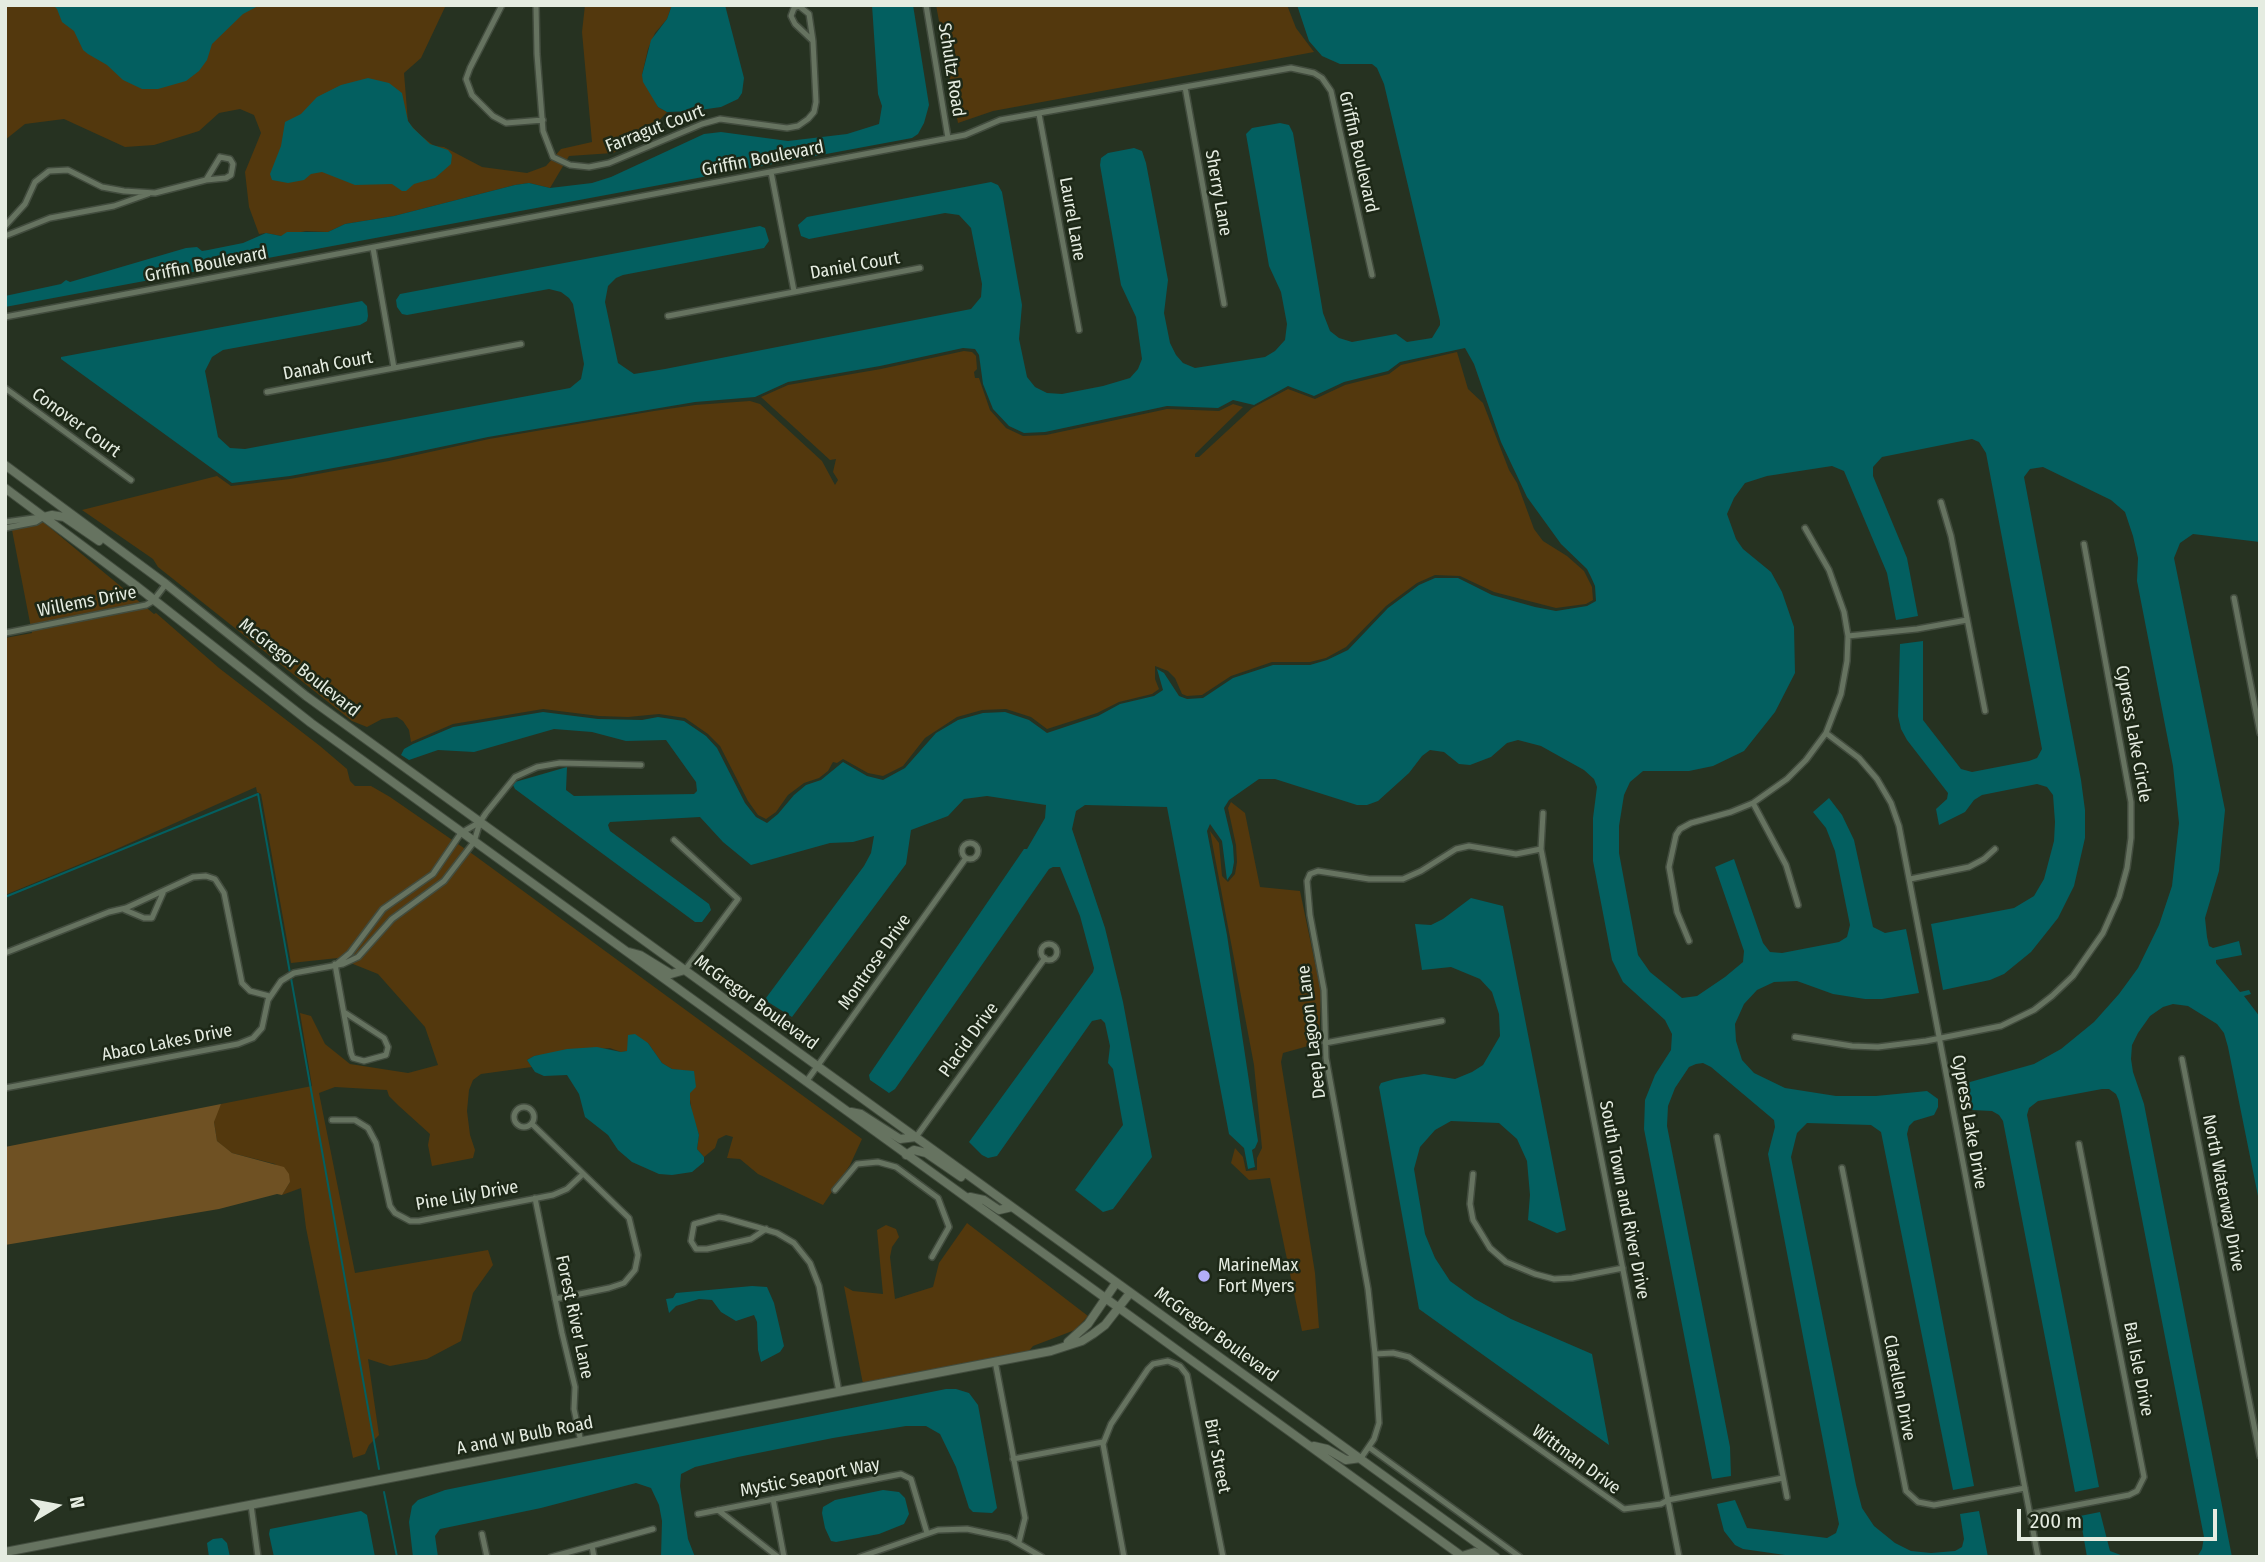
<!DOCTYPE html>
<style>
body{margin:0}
#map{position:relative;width:2265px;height:1562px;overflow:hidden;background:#263221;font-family:"Fira Sans Condensed",sans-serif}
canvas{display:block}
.frame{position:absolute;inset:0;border:7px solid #e5ece1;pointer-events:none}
.north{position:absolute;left:21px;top:1471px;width:70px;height:70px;-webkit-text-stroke:5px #1d2817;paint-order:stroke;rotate:80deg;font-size:19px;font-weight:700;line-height:28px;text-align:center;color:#e5ece1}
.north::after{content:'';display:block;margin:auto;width:24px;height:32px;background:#e5ece1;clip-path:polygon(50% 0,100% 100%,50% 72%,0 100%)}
.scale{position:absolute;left:2017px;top:1509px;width:200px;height:32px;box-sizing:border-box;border:4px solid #e5ece1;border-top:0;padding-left:9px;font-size:21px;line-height:24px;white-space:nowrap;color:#e5ece1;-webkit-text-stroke:5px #1d2817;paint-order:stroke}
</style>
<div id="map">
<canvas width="2265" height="1562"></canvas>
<div class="frame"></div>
<div class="north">N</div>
<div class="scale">200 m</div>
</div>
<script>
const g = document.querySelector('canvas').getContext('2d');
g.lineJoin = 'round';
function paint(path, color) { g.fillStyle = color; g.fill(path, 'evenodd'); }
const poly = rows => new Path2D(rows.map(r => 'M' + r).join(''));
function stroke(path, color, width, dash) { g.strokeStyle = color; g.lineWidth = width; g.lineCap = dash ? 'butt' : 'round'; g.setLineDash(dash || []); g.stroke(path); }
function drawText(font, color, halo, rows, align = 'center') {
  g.font = font + ' "Fira Sans Condensed",sans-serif'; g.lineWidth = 5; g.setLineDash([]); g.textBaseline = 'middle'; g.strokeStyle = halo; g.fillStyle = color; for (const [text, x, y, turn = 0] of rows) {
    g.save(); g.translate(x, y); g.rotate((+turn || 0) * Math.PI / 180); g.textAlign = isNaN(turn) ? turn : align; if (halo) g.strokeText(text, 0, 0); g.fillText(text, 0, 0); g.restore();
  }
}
paint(poly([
 [5,5,446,5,421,58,404,73,408,122,420,135,434,146,444,147,482,167,527,173,546,166,561,149,592,142,582,32,585,5,672,5,667,19,655,33,648,49,642,75,658,107,667,112,643,138,613,153,569,156,550,188,529,183,515,185,394,216,345,224,328,232,306,231,281,236,266,233,259,234,249,207,245,172,261,133,254,115,240,109,219,113,199,131,154,145,125,147,64,119,25,124,5,140],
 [936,5,1287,5,1296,28,1314,52,993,111,958,123],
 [964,351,972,352,976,356,977,369,974,372,975,378,979,378,990,410,1006,428,1023,436,1046,435,1167,409,1219,411,1233,404,1243,407,1195,454,1195,457,1199,457,1252,408,1288,389,1315,399,1345,385,1389,374,1401,365,1457,352,1468,389,1483,403,1509,470,1517,483,1534,529,1543,541,1567,556,1584,571,1592,587,1593,600,1586,604,1556,608,1494,592,1460,576,1435,575,1417,583,1386,606,1346,647,1326,658,1310,662,1272,662,1231,676,1202,695,1187,696,1182,694,1175,678,1168,671,1155,666,1155,679,1159,689,1152,694,1119,702,1097,713,1047,729,1031,717,1006,709,982,710,957,717,925,738,903,766,883,776,868,773,843,759,837,763,833,762,828,771,819,778,804,783,788,795,776,812,766,819,758,815,748,801,720,746,708,734,685,718,659,714,628,717,599,716,543,709,453,724,411,742,409,730,403,721,397,717,382,719,367,727,352,721,158,567,153,559,82,510,217,476,231,486,290,479,389,461,489,439,654,411,695,405,750,401,760,404,822,461,835,485,838,480,833,472,836,459,830,460,761,397,788,385,881,369],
 [42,521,154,614,156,613,219,668,320,746,347,769,350,781,355,786,371,786,390,797,474,855,862,1139,850,1165,823,1205,758,1174,740,1159,727,1158,733,1137,726,1135,718,1139,715,1148,704,1157,697,1149,699,1135,692,1114,686,1071,672,1069,662,1063,648,1043,628,1035,628,1051,621,1052,610,1048,534,1056,527,1060,532,1067,481,1074,473,1080,469,1090,467,1111,470,1135,475,1150,473,1158,432,1166,428,1145,430,1134,399,1106,389,1096,387,1090,335,1087,319,1093,355,1273,488,1250,493,1265,473,1293,461,1341,427,1359,390,1366,368,1359,379,1435,369,1445,365,1454,353,1458,306,1228,301,1188,282,1195,290,1182,275,1164,232,1153,224,1147,217,1141,214,1122,215,1114,221,1104,312,1086,300,1013,311,1016,325,1044,350,1064,408,1073,438,1065,425,1027,378,974,338,958,291,963,261,794,257,792,256,787,112,851,5,895,5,638,32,633,12,530],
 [1231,802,1245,813,1260,887,1300,891,1321,992,1319,1043,1283,1053,1281,1062,1315,1273,1319,1328,1302,1331,1270,1178,1249,1180,1231,1163,1235,1148,1243,1157,1246,1171,1257,1170,1257,1158,1262,1148,1254,1065,1210,831,1219,843,1222,876,1228,882,1235,874,1237,862,1236,845,1228,808],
 [967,1223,1088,1316,1075,1330,1033,1346,1029,1351,863,1384,844,1286,853,1291,883,1294,877,1230,886,1225,896,1229,899,1237,892,1247,890,1257,895,1299,933,1287,939,1263]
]), '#53380d');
paint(poly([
 [221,1104,214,1122,217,1141,232,1153,284,1167,289,1174,290,1182,282,1195,277,1194,219,1209,5,1245,5,1147]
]), '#6f5123');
paint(poly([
 [53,5,260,5,243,14,212,44,207,60,199,71,186,81,158,89,142,89,123,80,107,65,88,54,83,50,74,31,62,22,57,9],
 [672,5,725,5,744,78,742,93,738,99,721,107,693,111,667,112,658,107,643,82,642,75,651,40,667,19],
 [872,5,913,5,929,105,924,123,918,134,912,138,5,307,5,296,61,284,66,280,70,282,186,248,197,247,202,251,208,250,243,243,266,233,281,236,287,232,328,232,345,224,394,216,515,185,529,183,550,188,592,183,611,177,704,134,721,132,788,141,847,134,879,124,882,106,878,94],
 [1297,5,2260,5,2260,542,2193,534,2180,543,2174,558,2225,810,2219,871,2205,918,2207,937,2209,946,2213,948,2239,941,2242,955,2216,960,2216,963,2240,992,2249,990,2251,994,2244,996,2260,1017,2260,1206,2228,1047,2224,1033,2217,1024,2188,1006,2173,1004,2163,1007,2150,1016,2138,1033,2132,1045,2131,1059,2133,1072,2144,1104,2232,1557,2197,1557,2202,1549,2204,1537,2119,1101,2116,1094,2109,1089,2102,1089,2038,1101,2029,1108,2027,1115,2099,1487,2075,1492,2003,1121,1999,1115,1992,1111,1972,1110,1963,1100,1964,1089,1970,1082,2034,1064,2061,1049,2094,1022,2119,994,2138,968,2159,925,2172,886,2179,823,2173,766,2137,581,2138,558,2133,536,2125,512,2111,500,2043,467,2030,469,2024,477,2081,780,2085,810,2085,838,2074,886,2058,918,2031,952,2004,974,1990,980,1943,990,1931,924,2014,908,2034,896,2044,879,2054,841,2055,822,2053,795,2047,787,2037,784,1982,795,1974,800,1965,812,1939,825,1936,809,1947,799,1948,793,1907,740,1901,729,1898,716,1900,644,1923,641,1923,720,1961,769,1972,772,2029,761,2037,758,2042,749,1986,453,1979,442,1972,439,1882,457,1873,467,1873,476,1907,558,1918,616,1896,620,1887,573,1844,471,1832,466,1767,476,1745,483,1734,498,1727,514,1736,539,1743,549,1771,572,1782,592,1794,627,1795,673,1775,712,1744,751,1713,766,1689,771,1643,771,1630,782,1624,795,1619,826,1619,853,1638,955,1650,972,1682,998,1697,996,1725,977,1743,962,1744,951,1715,867,1734,859,1763,943,1770,952,1782,953,1839,942,1847,937,1850,925,1835,851,1826,828,1813,812,1829,798,1842,815,1854,840,1873,927,1885,933,1906,929,1919,993,1882,999,1865,999,1833,994,1797,981,1774,982,1757,990,1744,1004,1735,1024,1736,1041,1742,1060,1754,1073,1785,1088,1836,1096,1876,1096,1927,1091,1938,1099,1938,1107,1934,1115,1914,1121,1909,1126,1907,1134,1974,1486,1953,1490,1881,1132,1871,1125,1807,1123,1797,1133,1791,1157,1856,1485,1862,1508,1874,1526,1895,1543,1911,1551,1931,1553,1955,1551,1962,1547,1964,1539,1960,1514,1979,1511,1988,1557,1799,1557,1743,1549,1735,1545,1724,1531,1717,1504,1735,1500,1747,1528,1827,1538,1836,1533,1839,1524,1768,1154,1775,1127,1774,1120,1711,1067,1703,1063,1696,1064,1689,1067,1675,1088,1668,1106,1667,1126,1730,1447,1731,1476,1712,1479,1644,1129,1645,1100,1655,1075,1671,1050,1672,1034,1665,1020,1623,982,1612,960,1593,861,1593,818,1597,787,1594,779,1584,770,1541,746,1518,740,1507,743,1491,757,1470,765,1459,764,1444,752,1430,750,1422,756,1409,773,1378,801,1367,805,1357,805,1275,779,1259,779,1229,800,1224,808,1233,846,1234,862,1232,873,1227,880,1222,841,1210,824,1207,831,1227,935,1258,1141,1255,1148,1252,1150,1255,1167,1248,1169,1244,1148,1229,1134,1167,807,1085,805,1076,811,1072,829,1105,928,1123,1002,1152,1157,1113,1209,1103,1212,1075,1190,1123,1125,1113,1069,1108,1063,1110,1046,1105,1023,1101,1019,1092,1021,997,1156,988,1158,982,1155,969,1142,1093,972,1094,968,1080,916,1060,867,1053,867,1049,869,895,1089,889,1093,870,1080,869,1075,1024,849,1027,849,1045,818,1046,805,987,796,964,799,948,816,911,830,906,864,792,1017,768,1002,766,998,864,866,871,853,874,836,853,842,830,843,751,865,723,842,700,817,610,822,608,825,610,831,709,904,711,910,702,922,695,922,515,789,513,785,515,782,567,767,566,790,574,796,694,794,697,791,696,782,666,740,626,741,592,732,554,729,474,752,438,750,409,760,401,755,404,749,413,744,453,727,543,712,598,719,642,720,658,717,684,721,706,736,717,748,745,803,756,817,767,823,778,814,794,795,806,785,821,780,843,762,867,776,883,780,905,768,936,733,958,720,983,713,1005,712,1029,720,1047,733,1098,716,1120,704,1154,696,1163,690,1157,669,1164,673,1179,696,1187,699,1203,698,1233,678,1273,665,1310,665,1327,660,1348,650,1388,608,1419,585,1435,578,1458,578,1492,595,1535,607,1556,611,1587,606,1596,601,1595,586,1591,577,1587,569,1561,544,1527,497,1501,442,1474,364,1465,348,1400,362,1388,371,1344,382,1314,396,1288,386,1254,405,1233,400,1218,408,1167,406,1045,432,1024,433,1009,426,993,409,983,384,979,355,975,349,963,348,880,366,788,382,755,397,695,402,488,437,388,458,290,476,232,483,61,359,61,357,362,301,367,306,368,316,367,321,360,325,223,350,212,357,205,371,218,437,230,448,245,449,570,388,581,379,584,364,573,304,569,298,561,292,549,289,407,315,402,314,397,307,396,300,400,294,760,226,765,228,769,241,764,248,623,275,616,278,608,286,605,302,618,363,634,374,665,369,971,309,981,297,982,284,971,228,959,215,945,213,809,239,801,236,798,225,807,217,991,182,998,185,1002,192,1022,305,1019,339,1027,377,1035,387,1047,393,1062,394,1103,386,1130,378,1138,369,1142,359,1136,317,1121,285,1100,165,1101,158,1108,153,1134,148,1142,151,1146,163,1168,280,1164,313,1170,343,1176,355,1183,363,1195,368,1265,357,1275,351,1285,340,1287,324,1281,292,1269,266,1246,134,1252,128,1280,123,1289,125,1293,133,1323,313,1330,331,1339,338,1352,342,1396,334,1407,342,1432,338,1440,325,1440,321,1384,84,1377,68,1372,64,1340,64,1322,56,1309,41],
 [368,78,389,83,402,93,408,121,413,128,430,144,448,150,452,155,451,164,435,178,414,184,406,191,402,191,392,184,355,185,322,172,311,174,304,180,288,183,272,180,270,174,281,146,285,122,301,114,317,97,341,85],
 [1471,898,1503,906,1566,1230,1557,1233,1528,1220,1530,1195,1527,1161,1517,1139,1499,1123,1451,1121,1435,1130,1420,1147,1414,1169,1425,1234,1435,1258,1450,1281,1475,1299,1511,1319,1592,1354,1609,1445,1419,1309,1379,1087,1381,1083,1395,1079,1424,1074,1455,1079,1472,1072,1483,1065,1500,1036,1499,1014,1492,992,1480,979,1451,967,1422,970,1415,924,1431,925,1443,919],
 [635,1034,648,1043,662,1063,672,1069,694,1071,696,1087,690,1093,690,1103,699,1135,697,1149,704,1157,704,1162,692,1172,672,1175,659,1174,632,1162,618,1150,608,1135,585,1117,579,1094,567,1075,544,1076,535,1072,527,1060,534,1056,567,1049,597,1047,621,1052,627,1051,628,1035],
 [752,1286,767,1287,774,1303,784,1346,780,1352,761,1362,758,1350,757,1322,754,1315,736,1321,721,1312,712,1300,699,1299,676,1306,669,1313,666,1299,673,1298,676,1293],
 [946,1389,956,1389,969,1393,978,1405,997,1508,992,1513,973,1512,969,1508,956,1467,940,1434,926,1426,906,1426,833,1438,738,1457,695,1467,681,1474,680,1486,688,1539,695,1557,661,1557,662,1521,659,1505,651,1488,636,1483,541,1508,440,1529,435,1536,438,1557,413,1557,409,1522,412,1506,418,1500,445,1490],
 [883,1490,899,1492,905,1498,909,1514,904,1524,879,1534,836,1542,831,1541,825,1528,822,1513,823,1507,835,1500],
 [361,1511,367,1515,375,1557,274,1557,269,1534,270,1529],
 [2100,1512,2110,1551,2126,1557,2087,1557,2080,1516],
 [222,1538,227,1543,230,1557,209,1557,207,1543,213,1539]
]), '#035f60');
stroke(poly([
 [5,897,258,794,290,973],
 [291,978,379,1469],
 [384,1492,397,1557]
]), '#035f60', 2);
const street = poly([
 [502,5,470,68,466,79,472,95,493,116,506,123,543,120],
 [536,5,537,54,543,131,553,157,570,165,589,167,609,163,702,124,720,119,787,128,798,126,808,119,814,112,816,102,813,41],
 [926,5,948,138],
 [799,6,809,14,813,41,795,24,791,16,794,8,799,6],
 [1185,87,1224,304],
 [1039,114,1079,330],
 [220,157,230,159,233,164,231,175,226,178,206,180,220,157],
 [771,172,794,291],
 [5,226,25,204,35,182,49,171,68,170,102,187,124,191,155,193,206,180],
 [5,236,50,218,114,206,148,194],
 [373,248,394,368],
 [668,316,920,268],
 [5,317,965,135,1000,120,1291,68,1314,73,1322,78,1331,91,1372,275],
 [5,388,131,480],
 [267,392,521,344],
 [1941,502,1951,536,1985,711],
 [5,522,41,517],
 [5,528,36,522,44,517],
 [2234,598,2260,733],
 [5,633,146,605,153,601,166,584],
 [1848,636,1917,629,1967,620],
 [1826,733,1859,758,1877,779,1891,803,1899,826,2038,1557],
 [1753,803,1786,865,1798,905],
 [1543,813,1541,849,1679,1557],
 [674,840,738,899,685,970],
 '962 851a8 8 0 1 1 16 0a8 8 0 1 1-16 0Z',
 [1910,879,1969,867,1984,859,1995,849],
 [125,910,144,918,152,918,163,893],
 [1689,941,1677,912,1669,867,1676,835,1680,829,1691,823,1731,812,1753,803,1787,779,1806,760,1826,733,1841,694,1847,661,1848,636,1844,612,1829,570,1805,528],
 '1041 952a8 8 0 1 1 16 0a8 8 0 1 1-16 0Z',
 [5,953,109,912,126,908,193,877,206,876,215,879,224,893,242,983,250,991,269,996],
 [338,963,350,953,383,909,433,874,461,833,480,822],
 [335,964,351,1053,353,1058,364,1061,386,1055,388,1047,384,1038,344,1012],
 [1795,1037,1852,1046,1878,1047,1926,1041,2001,1026,2034,1010,2052,996,2073,976,2103,933,2119,897,2127,868,2131,838,2131,802,2084,544],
 [1325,1043,1442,1021],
 [2182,1059,2260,1456],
 [806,1082,966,858],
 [5,1088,238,1044,253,1038,262,1028,268,1000,281,981,294,973,343,964,358,957,392,919,444,881,474,842,480,822,486,813,515,777,537,767,560,763,641,765],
 '514 1117a10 10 0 1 1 20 0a10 10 0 1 1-20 0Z',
 [332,1120,355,1120,368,1128,376,1143,390,1206,395,1213,410,1221,419,1221,553,1195,567,1189,583,1174],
 [532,1124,629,1218,638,1255,635,1270,624,1283,609,1288,555,1299],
 [916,1137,1045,958],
 [1717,1137,1787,1497],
 [1842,1168,1906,1491,1918,1502,1934,1505,2025,1488],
 [1473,1174,1470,1204,1473,1220,1490,1248,1506,1262,1535,1274,1554,1279,1572,1278,1623,1268],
 [835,1190,857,1164,878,1162,896,1167,938,1198,949,1227,932,1257],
 [535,1198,562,1333,575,1387,574,1409,581,1442],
 [766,1229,751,1239,707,1249,696,1249,691,1241,694,1224,719,1217,725,1218,757,1227,777,1233,794,1243,810,1263,819,1286,839,1392],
 [1375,1354,1393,1353,1409,1357,1624,1509,1661,1504,1668,1500,1783,1478],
 [995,1361,1025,1518,1019,1542],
 [1370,1448,1520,1557],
 [1361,1458,1374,1439,1379,1423,1375,1354,1368,1289,1326,1058,1324,990,1310,915,1307,881,1310,874,1318,871,1369,879,1403,879,1421,871,1456,849,1469,846,1516,854,1541,849],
 [1013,1459,1103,1442],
 [773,1499,784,1557],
 [251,1505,258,1557],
 [718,1510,778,1557],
 [698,1514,901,1474,911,1479,927,1533],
 [2030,1514,2129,1495,2137,1491,2144,1477,2079,1144],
 [482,1534,487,1557],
 [592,1546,594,1557],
 [551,1557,653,1529],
 [860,1557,938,1530,967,1529,1009,1538,1042,1557],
 [1124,1557,1103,1444,1111,1424,1148,1369,1153,1364,1168,1361,1180,1366,1187,1375,1223,1557]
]);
const secondary = poly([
 [5,465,166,584,306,696,1496,1557],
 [5,488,135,585,311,723,1463,1557],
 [44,517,52,515,64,517,99,541],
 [629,952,640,955,671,974,685,970],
 [851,1112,861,1114,900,1139,916,1137],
 [906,1155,914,1150,926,1153,961,1177],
 [970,1197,984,1200,999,1210,1012,1207],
 [1068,1342,1088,1324,1116,1283],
 [1314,1446,1327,1449,1346,1460,1361,1458],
 [5,1552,1051,1351,1082,1341,1093,1334,1105,1325,1130,1293],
 [1462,1556,1475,1552,1485,1557]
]);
stroke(street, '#424c3e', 8);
stroke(secondary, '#424c3e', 10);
stroke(street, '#667360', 5);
stroke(secondary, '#667360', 8);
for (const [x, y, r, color] of [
 [1204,1276,7,"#b2adf9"]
]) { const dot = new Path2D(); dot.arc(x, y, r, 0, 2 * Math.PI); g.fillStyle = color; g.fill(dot); stroke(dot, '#1d2817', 2.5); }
drawText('18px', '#e5ece1', '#1d2817', [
 ["Schultz Road",951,70,81],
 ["Farragut Court",655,129,-21],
 ["Griffin Boulevard",1358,152,77],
 ["Griffin Boulevard",763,159,-11],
 ["Sherry Lane",1218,193,80],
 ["Laurel Lane",1072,219,80],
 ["Griffin Boulevard",206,265,-11],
 ["Daniel Court",855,266,-10],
 ["Danah Court",328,366,-11],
 ["Conover Court",76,423,36],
 ["Willems Drive",87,602,-11],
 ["McGregor Boulevard",299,668,38],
 ["Cypress Lake Circle",2133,734,80],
 ["Montrose Drive",875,962,-55],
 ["McGregor Boulevard",756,1003,36],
 ["Deep Lagoon Lane",1312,1032,-97],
 ["Placid Drive",969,1040,-54],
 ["Abaco Lakes Drive",167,1043,-11],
 ["Cypress Lake Drive",1969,1122,80],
 ["North Waterway Drive",2223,1193,79],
 ["Pine Lily Drive",467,1196,-10],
 ["South Town and River Drive",1624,1200,79],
 ["Forest River Lane",574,1317,78],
 ["McGregor Boulevard",1216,1335,36],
 ["Bal Isle Drive",2138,1369,79],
 ["Clarellen Drive",1899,1388,79],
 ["A and W Bulb Road",525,1436,-11],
 ["Birr Street",1217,1456,79],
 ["Wittman Drive",1576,1460,36],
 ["Mystic Seaport Way",810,1478,-11]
]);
drawText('18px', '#e5ece1', '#1d2817', [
 ["MarineMax",1218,1266],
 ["Fort Myers",1218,1287]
], 'left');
</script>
